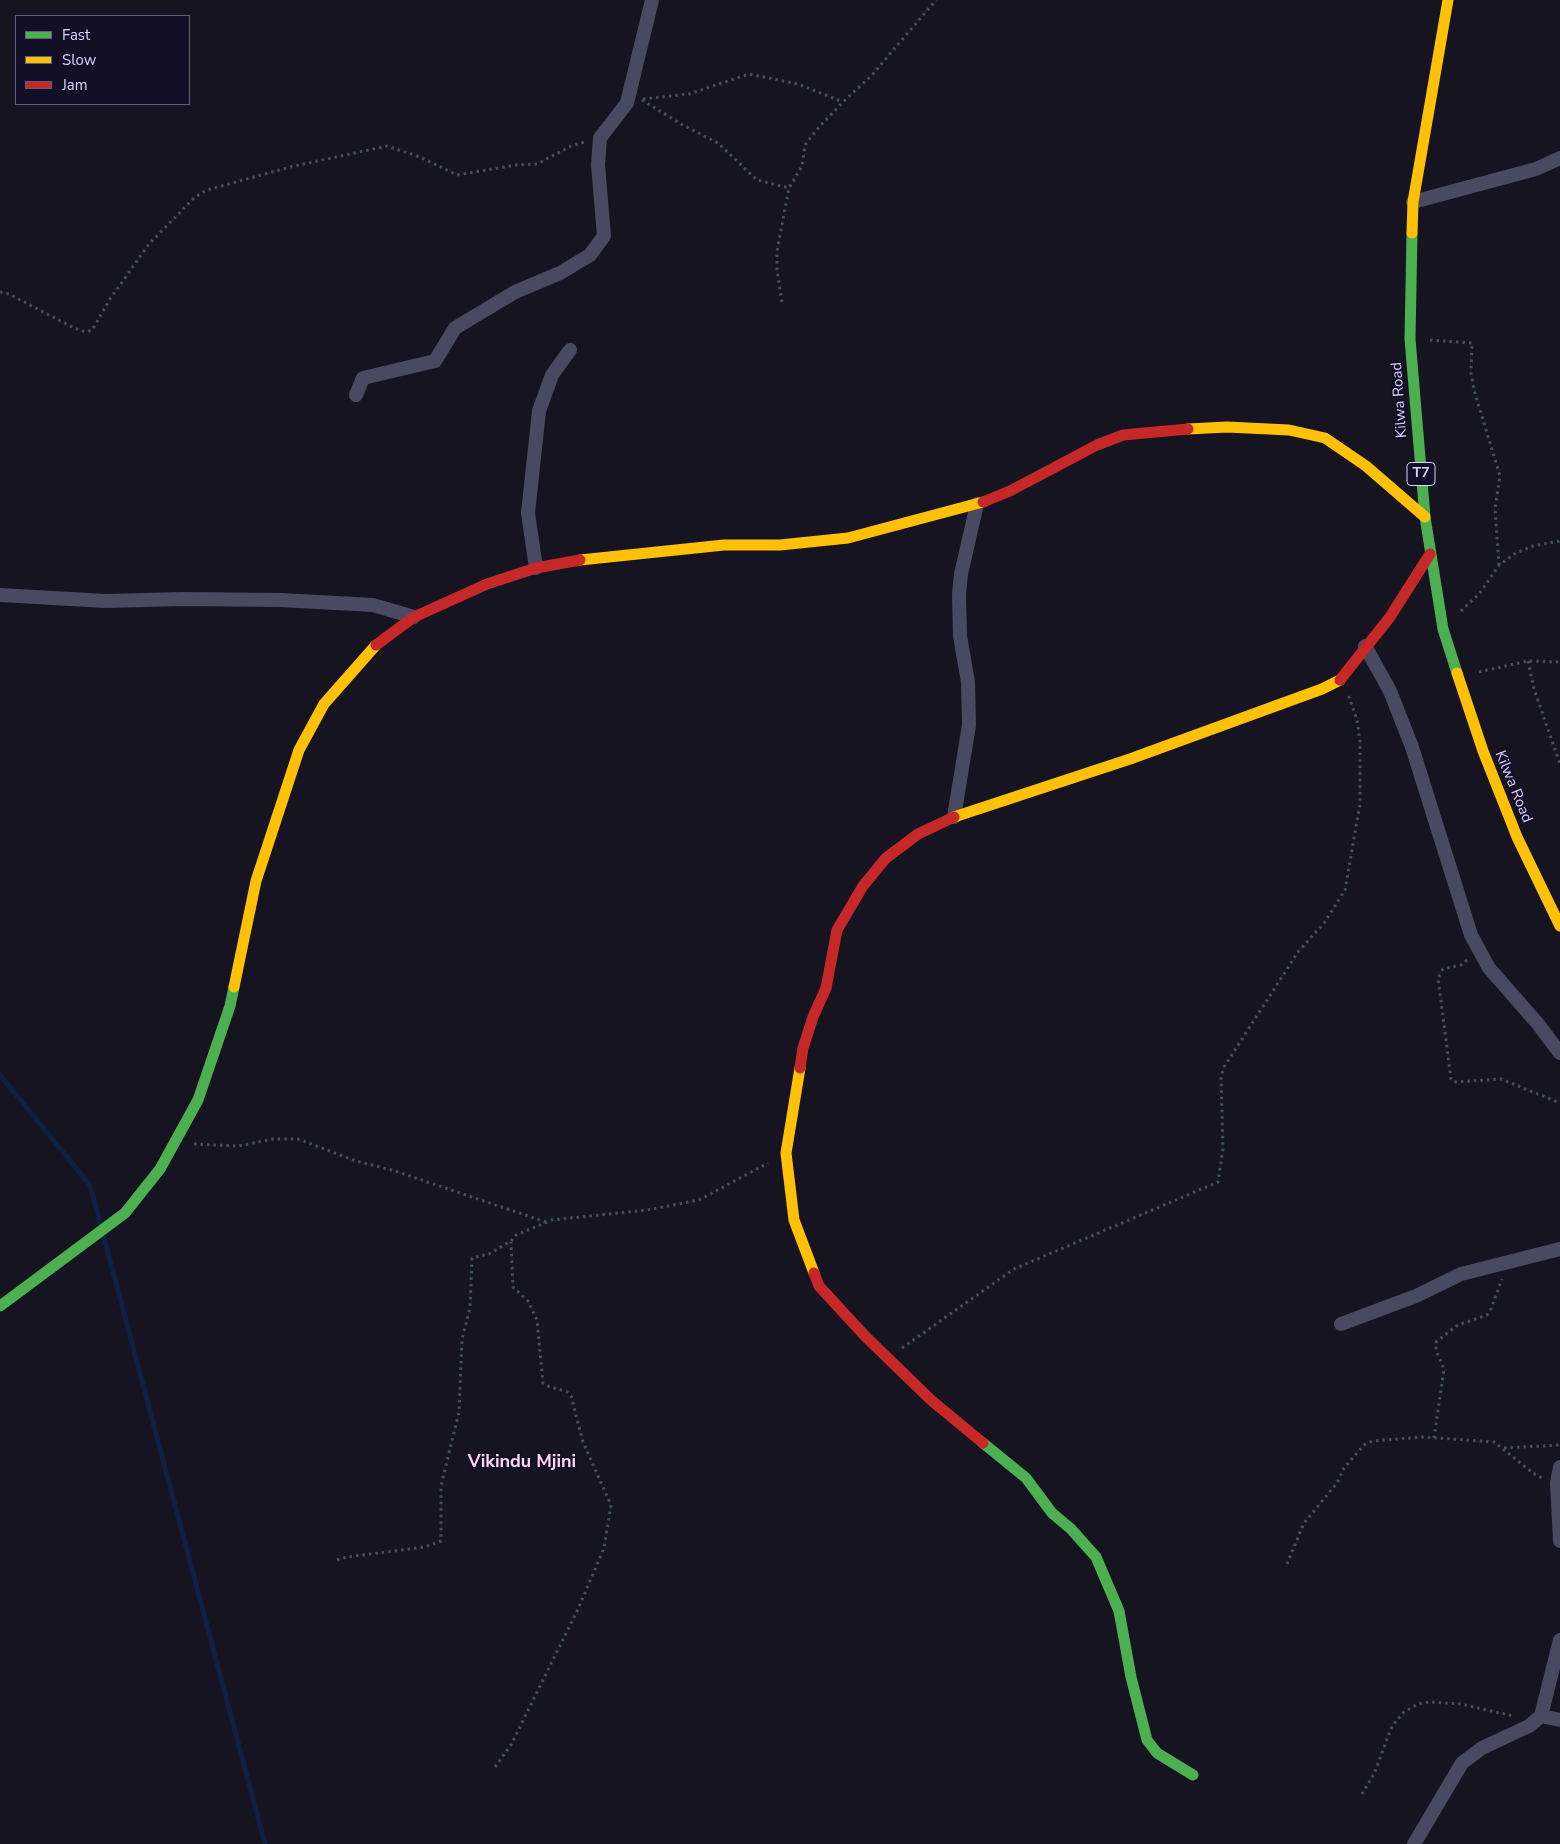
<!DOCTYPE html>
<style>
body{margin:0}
#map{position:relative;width:1560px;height:1844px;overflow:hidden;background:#161421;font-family:"Nunito Sans",sans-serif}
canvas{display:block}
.legend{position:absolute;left:15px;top:15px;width:175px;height:90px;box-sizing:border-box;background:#130f26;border:1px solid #625e7d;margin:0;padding:6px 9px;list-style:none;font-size:15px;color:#d9d4ff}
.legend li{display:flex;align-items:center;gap:10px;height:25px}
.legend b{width:25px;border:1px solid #625e7d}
</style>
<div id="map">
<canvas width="1560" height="1844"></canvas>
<ul class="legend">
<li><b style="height:6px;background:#4caf50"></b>Fast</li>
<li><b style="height:6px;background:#ffc107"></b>Slow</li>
<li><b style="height:6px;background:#c62828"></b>Jam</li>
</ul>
</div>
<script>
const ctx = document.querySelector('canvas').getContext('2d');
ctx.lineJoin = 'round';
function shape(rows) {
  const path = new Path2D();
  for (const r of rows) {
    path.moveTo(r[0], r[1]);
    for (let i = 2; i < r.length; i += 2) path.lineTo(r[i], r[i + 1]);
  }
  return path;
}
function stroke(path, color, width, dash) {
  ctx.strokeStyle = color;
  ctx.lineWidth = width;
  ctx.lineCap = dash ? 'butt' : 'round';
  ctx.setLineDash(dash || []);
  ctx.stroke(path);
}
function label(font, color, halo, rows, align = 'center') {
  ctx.font = font + ' "Nunito Sans",sans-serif';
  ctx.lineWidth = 4;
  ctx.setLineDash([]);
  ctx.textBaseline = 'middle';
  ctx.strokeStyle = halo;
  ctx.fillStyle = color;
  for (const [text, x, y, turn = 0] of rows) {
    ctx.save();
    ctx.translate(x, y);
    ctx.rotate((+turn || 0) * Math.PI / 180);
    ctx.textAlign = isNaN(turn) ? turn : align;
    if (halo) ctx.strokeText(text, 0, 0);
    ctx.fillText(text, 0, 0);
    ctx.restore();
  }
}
const stream = shape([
 [0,1075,90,1185,101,1226],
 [103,1234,265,1844]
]);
const path = shape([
 [643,99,689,94,749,74,798,84,843,102],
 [642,100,681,124,718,143,757,180,789,188],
 [0,292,9,294,74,328,86,332,92,330,110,299,149,244,194,198,207,190,290,167,387,146,420,157,457,175,516,165,537,164,571,146,585,142],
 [782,302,777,270,777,251,789,188,802,166,805,145,819,127,843,102,872,75,936,0],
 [1430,340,1472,343,1471,373,1474,390,1500,476,1495,508,1499,565],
 [1461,611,1480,593,1499,565,1516,553,1533,546,1560,541],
 [1528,661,1534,689,1560,764],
 [1479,672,1528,661,1560,662],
 [1467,960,1461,965,1443,969,1438,978,1451,1079,1454,1082,1501,1079,1560,1103],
 [194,1144,238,1146,273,1139,298,1139,356,1161,392,1170,546,1222],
 [902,1348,1014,1269,1218,1182,1223,1149,1221,1077,1224,1067,1298,952,1324,923,1345,890,1360,804,1360,741,1357,720,1348,694],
 [1434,1438,1444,1369,1436,1350,1436,1342,1458,1325,1487,1315,1491,1309,1502,1279],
 [1504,1448,1560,1445],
 [337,1560,347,1557,425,1547,441,1541,441,1486,459,1412,462,1339,470,1308,472,1258,489,1254,511,1241,516,1235,552,1220,647,1210,699,1200,768,1163],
 [1287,1564,1304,1523,1337,1483,1344,1468,1364,1445,1373,1441,1423,1437,1494,1442,1533,1473,1542,1478],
 [495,1767,511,1745,578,1609,604,1548,611,1505,583,1442,571,1396,567,1392,548,1386,543,1383,537,1320,528,1301,513,1287,511,1242],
 [1362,1794,1374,1774,1392,1726,1404,1712,1418,1704,1430,1702,1461,1704,1513,1716]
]);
const street = shape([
 [1413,202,1536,169,1560,158],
 [356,395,363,378,435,361,455,328,515,292,560,273,590,255,604,236,598,165,600,138,627,103,652,0],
 [536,568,528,513,539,411,552,375,570,350],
 [0,595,106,601,183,599,281,600,373,605,414,617],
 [1365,646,1390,691,1412,747,1471,935,1489,968,1538,1024,1560,1053],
 [954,817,969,725,968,682,960,636,959,594,961,574,977,504],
 [1341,1324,1416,1296,1461,1274,1560,1249],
 [1560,1467,1557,1483,1560,1541],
 [1541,1716,1560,1720],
 [1414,1844,1462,1763,1482,1748,1529,1726,1541,1716,1560,1640]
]);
const fast = shape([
 [1412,233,1410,339,1425,517,1443,629,1457,673],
 [0,1306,125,1213,160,1169,198,1100,230,1006,234,987],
 [983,1443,1026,1478,1052,1513,1071,1529,1096,1557,1119,1611,1131,1677,1147,1740,1157,1753,1193,1775]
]);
const slow = shape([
 [1412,233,1413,202,1448,0],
 [1188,429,1227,427,1289,430,1325,438,1366,466,1425,517],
 [580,560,724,545,780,545,848,538,983,502],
 [1457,673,1483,751,1517,837,1560,926],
 [954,817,1130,759,1322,689,1340,680],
 [234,987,256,881,299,750,324,704,376,645],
 [800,1068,786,1153,794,1220,814,1273]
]);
const jam = shape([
 [983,502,1010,491,1097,445,1123,435,1188,429],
 [376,645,414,617,487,584,536,568,580,560],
 [1340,680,1390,617,1430,554],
 [800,1068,803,1048,813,1017,826,988,837,930,863,886,886,858,918,834,954,817],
 [814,1273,819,1286,865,1336,931,1400,983,1443]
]);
const shields = [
 [1421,474,28]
];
const shieldNames = [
 ["T7",1421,474]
];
const streetNames = [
 ["Kilwa Road",1400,400,-94],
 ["Kilwa Road",1513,787,68]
];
const quarterNames = [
 ["Vikindu Mjini",522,1463]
];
stroke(stream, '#0d2144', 5);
stroke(path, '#44505f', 3, [2.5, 4]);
stroke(street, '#4a4962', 14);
stroke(fast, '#4caf50', 11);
stroke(slow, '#ffc107', 11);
stroke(jam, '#c62828', 11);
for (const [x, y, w] of shields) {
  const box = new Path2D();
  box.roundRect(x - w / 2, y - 11.5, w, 23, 4);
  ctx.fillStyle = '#130f26';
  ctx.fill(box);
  stroke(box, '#d9d4ff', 1);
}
label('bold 14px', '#d9d4ff', null, shieldNames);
label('15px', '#d9d4ff', '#130f26', streetNames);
label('bold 18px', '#ffd6f0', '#130f26', quarterNames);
</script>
